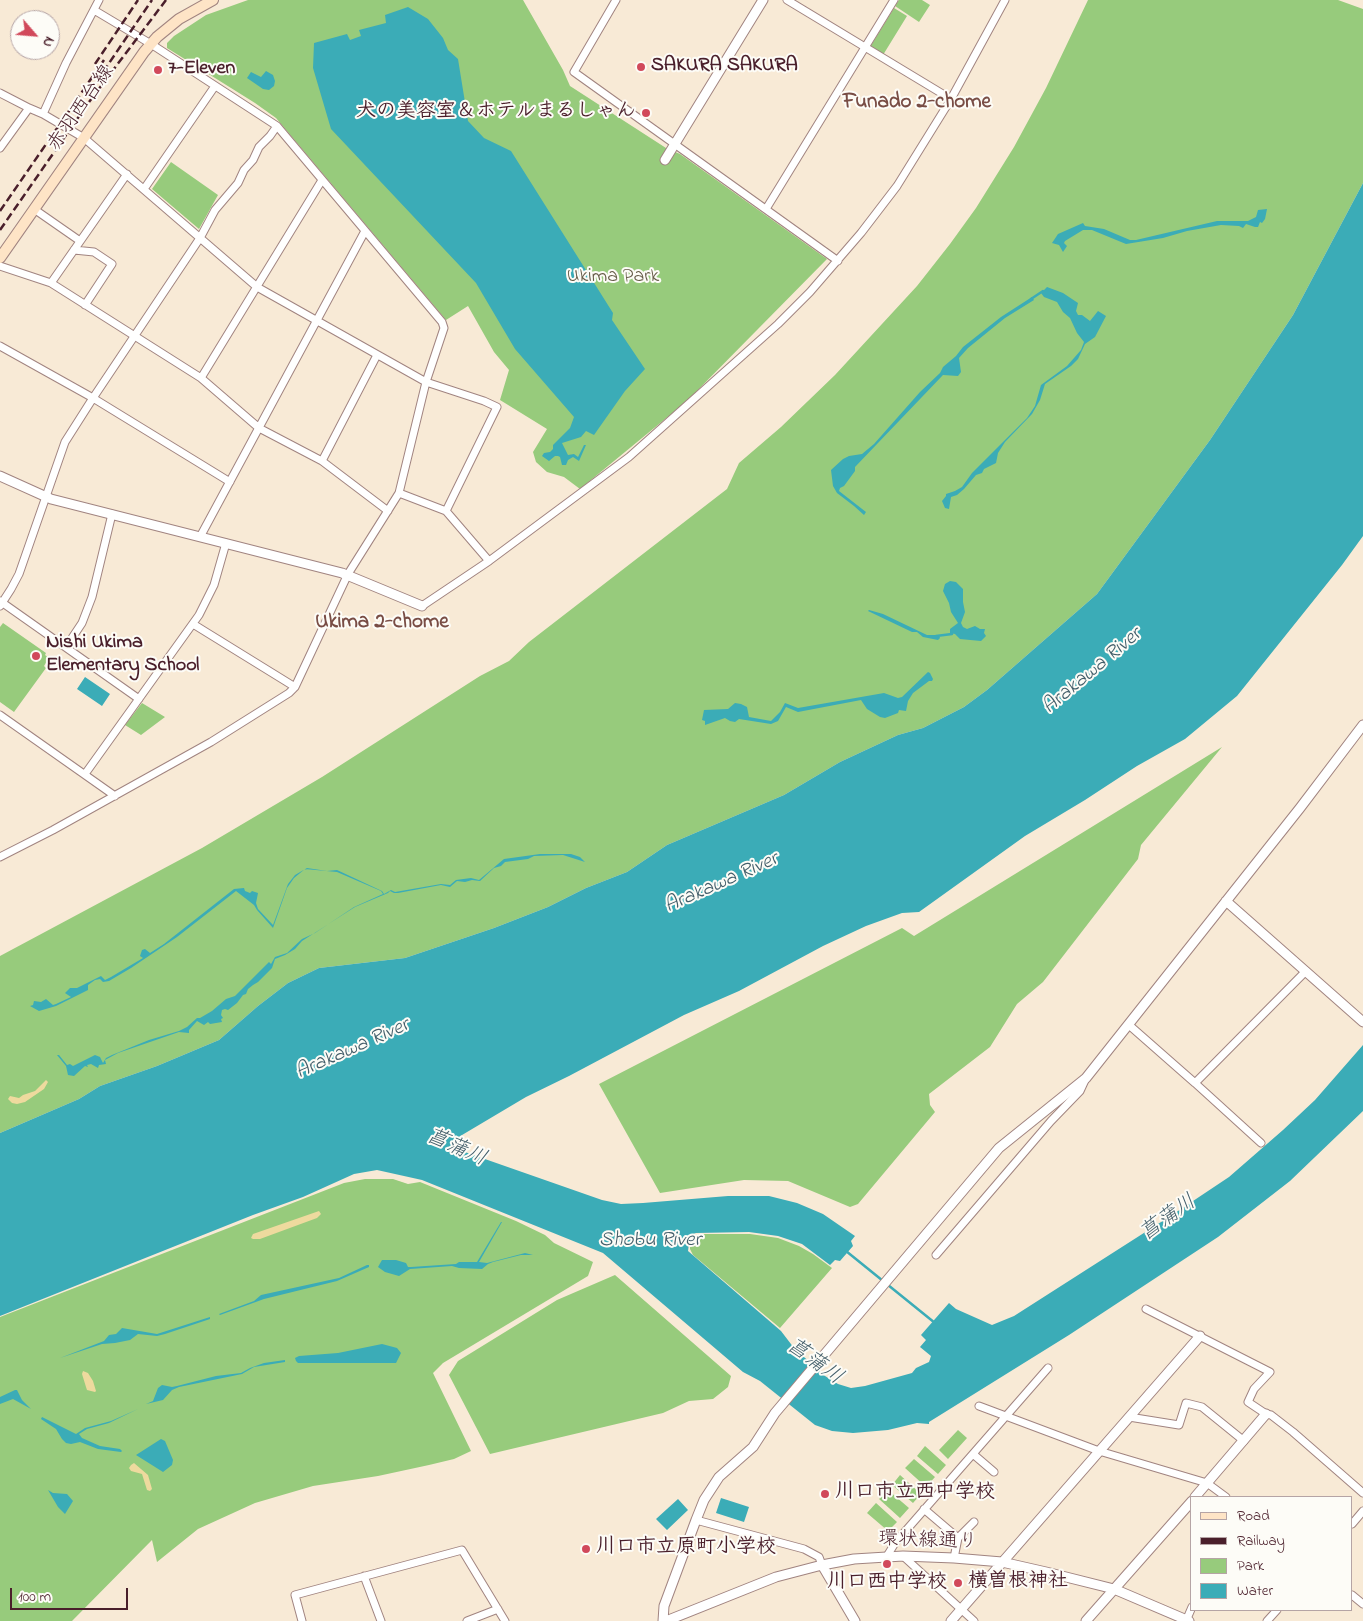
<!DOCTYPE html>
<meta charset="utf-8">
<style>
body{margin:0}
#map{position:relative;width:1363px;height:1621px;overflow:hidden;background:#f8ead6;font-family:"Indie Flower",sans-serif}
canvas{display:block}
.legend{position:absolute;left:1190px;top:1496px;width:162px;height:115px;box-sizing:border-box;background:#fdfcf7;border:1px solid #b5a4a5;margin:0;padding:6px 9px;list-style:none;font-size:15px;color:#4a1f2b}
.legend li{display:flex;align-items:center;gap:10px;height:25px}
.legend b{width:25px;border:1px solid #b5a4a5}
.north{position:absolute;left:10px;top:10px;width:50px;height:50px;box-sizing:border-box;background:#fdfcf7;border:1px solid #b5a4a5;border-radius:50%;rotate:117deg;font-size:14px;font-weight:700;line-height:20px;text-align:center;color:#4a1f2b}
.north::after{content:'';display:block;margin:auto;width:18px;height:22px;background:#d1495b;clip-path:polygon(50% 0,100% 100%,50% 72%,0 100%)}
.scale{position:absolute;left:10px;top:1588px;width:118px;height:22px;box-sizing:border-box;border:2px solid #4a1f2b;border-top:0;padding-left:6px;font-size:15px;line-height:18px;white-space:nowrap;color:#4a1f2b;-webkit-text-stroke:4px #fdfcf7;paint-order:stroke}
</style>
<div id="map">
<canvas width="1363" height="1621"></canvas>
<ul class="legend">
<li><b style="height:6px;background:#fee4c6"></b>Road</li>
<li><b style="height:6px;background:#4a1f2b"></b>Railway</li>
<li><b style="height:14px;background:#97cb7c"></b>Park</li>
<li><b style="height:14px;background:#3bacb7"></b>Water</li>
</ul>
<div class="north">N</div>
<div class="scale">100 m</div>
</div>
<script>
const ctx = document.querySelector('canvas').getContext('2d');
ctx.lineJoin = 'round';
function fill(path, color) {
  ctx.fillStyle = color;
  ctx.fill(path, 'evenodd');
}
function shape(rows) {
  const path = new Path2D();
  for (const r of rows) {
    path.moveTo(r[0], r[1]);
    for (let i = 2; i < r.length; i += 2) path.lineTo(r[i], r[i + 1]);
  }
  return path;
}
function stroke(path, color, width, dash) {
  ctx.strokeStyle = color;
  ctx.lineWidth = width;
  ctx.lineCap = dash ? 'butt' : 'round';
  ctx.setLineDash(dash || []);
  ctx.stroke(path);
}
function label(font, color, halo, rows, align = 'center') {
  ctx.font = font + ' "Indie Flower","Klee One",sans-serif';
  ctx.lineWidth = 4;
  ctx.setLineDash([]);
  ctx.textBaseline = 'middle';
  ctx.strokeStyle = halo;
  ctx.fillStyle = color;
  for (const [text, x, y, turn = 0] of rows) {
    ctx.save();
    ctx.translate(x, y);
    ctx.rotate((+turn || 0) * Math.PI / 180);
    ctx.textAlign = isNaN(turn) ? turn : align;
    if (halo) ctx.strokeText(text, 0, 0);
    ctx.fillText(text, 0, 0);
    ctx.restore();
  }
}
const green = shape([
 [248,0,523,0,563,70,570,86,666,148,680,154,827,259,687,401,580,489,564,477,547,472,536,462,533,452,547,429,500,400,509,370,494,352,468,306,446,320,276,118,255,103,167,48,167,43,174,36,206,15],
 [899,0,922,0,930,5,919,22,895,6],
 [1088,0,1338,0,1363,9,1363,183,1293,315,1210,440,1097,594,987,690,964,707,923,728,898,735,840,762,784,795,667,845,627,872,586,888,548,907,494,928,405,958,319,968,288,983,258,1006,219,1040,157,1066,100,1086,79,1099,0,1133,0,956,202,848,322,777,480,676,509,661,529,642,727,489,739,463,781,427,835,375,917,286,950,244,976,208,1014,147,1046,88],
 [894,8,907,16,883,55,870,47],
 [171,162,218,195,199,229,152,189],
 [3,623,46,653,45,655,49,658,44,666,46,668,14,712,0,702,0,627],
 [142,703,165,717,141,735,125,725],
 [1222,747,1141,845,1138,859,1043,982,1017,1004,990,1047,929,1094,930,1105,935,1112,858,1204,850,1207,788,1181,744,1180,660,1193,599,1084,902,928,914,936],
 [365,1179,393,1179,408,1184,420,1182,516,1221,545,1235,554,1243,593,1262,588,1276,443,1363,433,1373,471,1451,454,1459,429,1465,378,1476,313,1486,255,1503,198,1529,157,1562,152,1540,72,1621,0,1621,0,1317,344,1183],
 [701,1234,750,1234,778,1238,799,1246,813,1254,832,1268,780,1328,693,1255,690,1249,690,1243,694,1236],
 [615,1275,731,1376,728,1387,713,1399,689,1401,663,1413,490,1454,449,1375,458,1361,557,1300],
 [958,1430,967,1438,948,1459,939,1450],
 [925,1446,946,1465,938,1474,917,1456],
 [914,1459,935,1477,926,1487,905,1468],
 [900,1475,921,1494,913,1503,892,1485],
 [888,1490,909,1508,900,1518,879,1499],
 [876,1503,897,1522,888,1531,867,1513]
]);
const sand = shape([
 [46,1080,48,1082,44,1089,25,1102,17,1104,12,1103,8,1099,10,1096,19,1098,23,1095,35,1091],
 [319,1211,321,1214,317,1218,260,1239,253,1239,251,1238,253,1234],
 [83,1371,88,1373,93,1381,96,1391,95,1392,87,1390,86,1387,82,1374],
 [134,1463,148,1475,152,1489,150,1491,147,1490,142,1474,131,1471,129,1468,131,1465]
]);
const water = shape([
 [408,7,428,19,443,38,448,50,458,59,468,121,484,138,511,151,613,313,612,320,645,369,625,391,594,435,586,431,581,437,562,443,568,455,574,454,578,457,584,445,586,445,579,461,573,457,568,460,566,465,562,465,560,457,558,456,555,456,549,461,542,456,544,453,550,452,553,449,553,445,570,428,574,417,515,349,476,283,331,129,313,68,314,43,347,34,350,40,361,36,359,30,386,23,385,15],
 [266,71,273,75,275,81,274,86,269,90,263,89,247,78,251,72,261,77],
 [1363,183,1363,536,1342,565,1237,696,1185,739,1137,766,1085,800,1025,836,919,912,902,913,866,926,823,946,739,991,684,1015,569,1076,526,1097,457,1138,455,1142,456,1147,462,1151,602,1200,621,1204,643,1203,728,1196,769,1196,797,1203,823,1214,855,1236,851,1241,853,1246,840,1261,835,1260,830,1265,802,1244,778,1236,749,1232,696,1233,690,1235,688,1251,781,1331,794,1348,825,1376,838,1384,851,1388,865,1386,912,1373,916,1368,929,1362,931,1356,920,1347,926,1340,921,1335,949,1303,956,1309,992,1325,1014,1316,1172,1215,1229,1177,1283,1130,1315,1100,1363,1045,1363,1111,1290,1181,1218,1237,1069,1335,929,1422,929,1424,917,1423,888,1430,853,1433,832,1431,815,1425,760,1381,743,1372,603,1253,422,1180,377,1170,354,1174,303,1197,253,1215,0,1316,0,1133,79,1099,100,1086,157,1066,219,1040,258,1006,288,983,319,968,405,958,494,928,548,907,586,888,627,872,667,845,784,795,840,762,898,735,923,728,964,707,987,690,1097,594,1210,440,1293,315],
 [1267,209,1265,219,1262,223,1260,222,1258,227,1255,227,1246,224,1243,228,1239,226,1221,225,1187,231,1163,238,1126,244,1092,230,1083,230,1065,241,1064,243,1067,246,1063,252,1059,245,1052,243,1058,234,1083,223,1085,226,1104,229,1130,240,1136,240,1217,221,1248,221,1256,217,1258,210],
 [1047,287,1063,293,1078,303,1076,311,1078,315,1082,315,1090,321,1098,311,1106,316,1095,337,1085,344,1078,359,1071,366,1045,384,1040,400,1032,414,1005,442,998,453,996,463,984,469,982,473,976,475,964,489,957,495,951,497,949,509,945,508,942,501,946,496,946,494,955,491,962,487,972,473,1027,418,1035,406,1041,385,1067,366,1081,350,1084,342,1077,333,1070,318,1063,312,1057,302,1044,297,1041,293],
 [1032,297,1034,300,1005,318,968,348,959,358,961,372,958,376,943,375,855,467,855,471,844,486,840,488,839,491,866,512,864,515,854,506,837,493,833,486,831,470,843,459,849,456,862,454,874,444,920,392,940,373,943,367,956,356,963,347,1001,317],
 [950,581,956,582,963,589,963,602,965,612,961,623,963,627,967,629,975,626,980,629,985,629,984,633,986,636,981,641,960,639,955,634,950,633,950,629,958,623,951,612,949,603,943,591,945,584],
 [869,610,883,614,927,635,939,635,940,638,938,640,923,637,917,632,912,632,868,611],
 [928,672,930,673,933,679,932,681,929,681,913,693,908,701,906,711,899,710,898,713,885,718,880,717,867,709,861,700,798,712,786,707,778,721,771,724,739,719,735,722,730,721,725,718,705,725,705,721,702,720,704,710,728,709,735,703,741,704,747,707,749,717,771,721,780,712,785,703,798,708,884,693,898,698,902,697],
 [85,677,110,694,102,706,77,689],
 [540,854,571,854,580,857,585,862,563,855,534,856,528,859,505,862,501,866,494,868,480,881,472,880,465,882,457,881,450,887,441,885,398,893,394,893,390,891,388,893,355,907,302,941,295,949,285,955,275,959,272,968,258,982,253,985,248,989,246,994,243,995,237,1003,228,1010,225,1009,222,1010,221,1015,223,1018,221,1019,222,1022,210,1024,208,1022,204,1025,197,1021,189,1030,189,1033,179,1032,118,1053,105,1060,106,1064,99,1065,98,1068,91,1064,87,1065,88,1067,85,1066,74,1076,68,1075,66,1066,57,1055,59,1055,67,1065,70,1064,73,1066,95,1055,100,1057,103,1063,106,1058,112,1055,149,1040,179,1031,187,1027,197,1018,200,1018,212,1011,226,999,235,996,269,962,271,964,275,957,287,953,302,939,315,933,354,907,383,894,381,891,337,872,305,869,294,878,287,888,273,928,257,910,254,905,236,891,177,937,131,968,109,981,103,982,100,979,95,980,88,985,88,990,56,1006,39,1011,30,1006,33,1005,34,1001,41,1002,46,999,53,1005,56,1004,71,997,65,993,70,988,77,988,101,976,105,980,111,977,143,958,140,956,142,950,145,949,150,953,164,944,234,889,244,888,245,891,250,893,252,891,258,893,256,903,258,909,273,925,288,884,295,875,307,868,327,871,337,870,382,891,384,894,391,890,395,892,441,884,450,885,456,880,471,878,479,880,504,859],
 [501,1222,502,1222,479,1262,487,1263,525,1253,533,1255,521,1255,493,1262,488,1264,482,1269,459,1268,452,1266,410,1269,399,1276,385,1272,378,1267,382,1260,396,1260,406,1263,408,1267,411,1267,456,1264,459,1262,477,1262],
 [367,1265,369,1265,369,1267,337,1281,264,1299,220,1315,219,1314,254,1301,261,1295,339,1278],
 [210,1317,210,1319,165,1334,157,1336,138,1334,130,1340,115,1343,102,1344,60,1358,104,1341,109,1335,116,1334,122,1328,157,1334],
 [382,1344,397,1348,401,1353,396,1363,298,1363,296,1361,295,1358,299,1356,338,1353],
 [285,1360,285,1362,254,1367,242,1374,179,1387,172,1390,163,1400,146,1404,153,1401,158,1388,162,1385,172,1387,177,1386,216,1376,241,1373,250,1368,264,1363],
 [15,1390,17,1390,22,1400,31,1409,13,1399,0,1404,0,1397],
 [138,1409,109,1423,87,1429,79,1434,82,1438,100,1446,120,1449,122,1451,121,1452,98,1449,80,1442,71,1444,66,1443,62,1439,56,1429,41,1419,42,1417,76,1434,85,1428,111,1421],
 [161,1439,165,1441,173,1460,172,1465,163,1472,136,1455],
 [48,1490,53,1493,67,1494,73,1501,65,1514,58,1507],
 [721,1498,749,1507,744,1522,716,1513],
 [678,1499,688,1510,667,1530,656,1519]
]);
const stream = shape([
 [1031,299,1043,291],
 [936,636,952,634],
 [846,1251,935,1323]
]);
const minor = shape([
 [616,0,574,72,838,261],
 [787,0,951,99],
 [0,93,29,108],
 [43,114,66,63,99,0],
 [0,148,29,108,43,114,84,138,257,287,426,382,484,401,497,407,446,511],
 [144,189,215,86],
 [34,209,80,241],
 [766,209,894,0],
 [74,250,94,252,112,264,85,305],
 [0,266,51,283,201,378,259,428,322,461,388,511],
 [51,283,127,174],
 [0,346,93,398,230,482],
 [201,378,322,180],
 [322,461,377,355],
 [399,493,446,511,489,561],
 [200,537,365,231],
 [0,601,139,699],
 [0,606,11,589,19,574,65,442,93,398,200,238,215,210,238,183,244,170,253,160,259,147,270,136,277,126],
 [422,606,489,561,629,457,778,324,810,292,861,233,897,186,951,99,1005,0],
 [193,624,295,687],
 [66,647,82,623,92,597,112,514],
 [0,715,115,796],
 [85,774,199,615,214,585,226,543],
 [0,857,53,830,211,742,289,693,295,687,348,574,399,493,426,382,444,328,442,322,277,126,151,44,94,10],
 [1129,1025,1195,1083],
 [1261,1143,1195,1083,1306,971],
 [936,1255,1051,1121,1080,1091,1086,1078],
 [1146,1309,1270,1372,1254,1389,1248,1402,1266,1414,1271,1415,1293,1432,1363,1493],
 [979,1406,1099,1451,1207,1483,1226,1497],
 [1129,1417,1179,1425,1186,1403,1202,1407,1244,1441],
 [973,1454,994,1472],
 [924,1509,958,1538,954,1558],
 [696,1520,804,1549,819,1557,822,1565],
 [1352,1524,1363,1511],
 [958,1538,974,1522],
 [887,1556,895,1543,1048,1368],
 [903,1556,974,1621],
 [364,1576,381,1621],
 [1352,1595,1363,1604],
 [302,1621,295,1595,462,1550,505,1621],
 [467,1621,498,1609],
 [1186,1621,1192,1607],
 [1267,1621,1277,1610]
]);
const tertiary = shape([
 [665,160,763,0],
 [0,476,51,499,342,573,422,606],
 [1226,901,1363,1022],
 [1195,1497,1266,1414],
 [822,1565,855,1621],
 [663,1621,664,1606,696,1520,704,1500,719,1477,753,1447,775,1413,999,1148,1086,1078,1300,808,1363,725],
 [666,1621,776,1577,822,1565,854,1559,903,1556,954,1558,1002,1562,1046,1572,1114,1589,1189,1621],
 [951,1621,1200,1336],
 [1086,1621,1192,1501]
]);
const secondary = shape([
 [0,258,144,52,157,37,179,19,213,0]
]);
const rail = shape([
 [95,64,138,0],
 [103,72,152,0],
 [0,211,104,60],
 [0,230,89,102,166,0]
]);
const markers = [
 [641,67,5,"#d1495b"],
 [158,70,5,"#d1495b"],
 [646,113,5,"#d1495b"],
 [36,656,5,"#d1495b"],
 [825,1494,5,"#d1495b"],
 [586,1549,5,"#d1495b"],
 [887,1564,5,"#d1495b"],
 [958,1583,5,"#d1495b"]
];
const poiNames = [
 ["SAKURA SAKURA",651,67],
 ["7-Eleven",168,70],
 ["犬の美容室＆ホテルまるしゃん",636,113,"right"],
 ["Nishi Ukima",46,644],
 ["Elementary School",46,667],
 ["川口市立西中学校",835,1494],
 ["川口市立原町小学校",596,1549],
 ["横曽根神社",968,1583],
 ["川口西中学校",887,1584,"center"]
];
const streetNames = [
 ["赤羽西台線",82,109,-55],
 ["環状線通り",928,1542,2]
];
const parkNames = [
 ["Ukima Park",613,278]
];
const neighbourhoodNames = [
 ["Funado 2-chome",917,104],
 ["Ukima 2-chome",382,624]
];
const waterNames = [
 ["Arakawa River",1093,672,-40],
 ["Arakawa River",722,884,-24],
 ["Arakawa River",353,1050,-24],
 ["菖蒲川",456,1149,24],
 ["菖蒲川",1169,1219,-35],
 ["Shobu River",650,1242],
 ["菖蒲川",814,1363,36]
];
fill(green, '#97cb7c');
fill(sand, '#eeda9e');
fill(water, '#3bacb7');
stroke(stream, '#3bacb7', 2.5);
stroke(minor, '#a18480', 9);
stroke(tertiary, '#a18480', 11);
stroke(secondary, '#a18480', 12);
stroke(minor, '#fff', 7);
stroke(tertiary, '#fff', 9);
stroke(secondary, '#fee4c6', 10);
stroke(rail, '#4a1f2b', 2.5, [8, 4]);
for (const [x, y, r, color] of markers) {
  const dot = new Path2D();
  dot.arc(x, y, r, 0, 2 * Math.PI);
  ctx.fillStyle = color;
  ctx.fill(dot);
  stroke(dot, '#fdfcf7', 2);
}
label('bold 20px', '#4a1f2b', '#fdfcf7', poiNames, 'left');
label('20px', '#4a1f2b', '#fdfcf7', streetNames);
label('20px', '#655b47', '#fdfcf7', parkNames);
label('bold 21px', '#794d45', '#fdfcf7', neighbourhoodNames);
label('italic 21px', '#435e6a', '#fdfcf7', waterNames);
</script>
